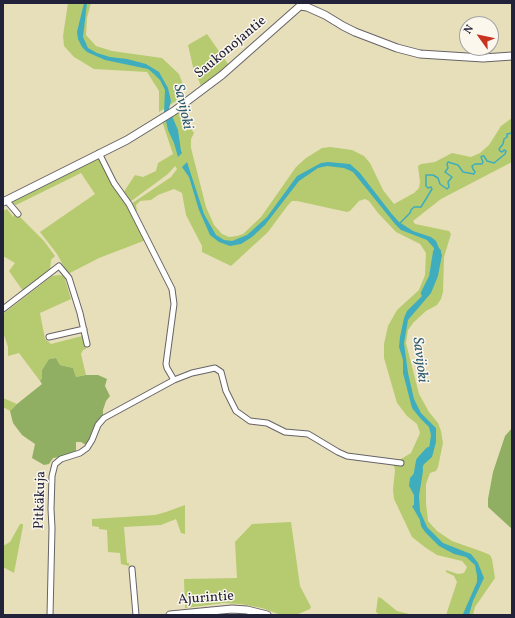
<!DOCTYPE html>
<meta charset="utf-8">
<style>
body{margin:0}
#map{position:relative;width:515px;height:618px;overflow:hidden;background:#e6dfba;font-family:Vollkorn,serif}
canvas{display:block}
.frame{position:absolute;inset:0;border:4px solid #22223b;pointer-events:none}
.north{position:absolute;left:459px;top:16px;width:40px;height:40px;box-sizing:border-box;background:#fbf7ec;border:1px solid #a4a2a5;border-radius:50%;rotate:303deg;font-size:11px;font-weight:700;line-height:16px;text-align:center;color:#22223b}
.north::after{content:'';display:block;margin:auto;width:14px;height:18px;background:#c8321e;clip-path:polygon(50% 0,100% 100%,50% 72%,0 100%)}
</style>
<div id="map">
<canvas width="515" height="618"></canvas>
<div class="frame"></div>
<div class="north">N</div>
</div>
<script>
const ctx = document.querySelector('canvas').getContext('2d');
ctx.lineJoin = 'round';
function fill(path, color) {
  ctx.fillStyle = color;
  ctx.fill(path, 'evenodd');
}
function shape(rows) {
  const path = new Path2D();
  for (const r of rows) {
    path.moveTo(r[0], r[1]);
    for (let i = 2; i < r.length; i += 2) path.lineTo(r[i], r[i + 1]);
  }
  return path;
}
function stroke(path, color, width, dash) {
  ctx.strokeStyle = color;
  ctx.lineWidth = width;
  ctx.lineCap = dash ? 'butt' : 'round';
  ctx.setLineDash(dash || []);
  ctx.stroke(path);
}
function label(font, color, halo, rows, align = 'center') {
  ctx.font = font + ' Vollkorn,serif';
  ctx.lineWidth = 3;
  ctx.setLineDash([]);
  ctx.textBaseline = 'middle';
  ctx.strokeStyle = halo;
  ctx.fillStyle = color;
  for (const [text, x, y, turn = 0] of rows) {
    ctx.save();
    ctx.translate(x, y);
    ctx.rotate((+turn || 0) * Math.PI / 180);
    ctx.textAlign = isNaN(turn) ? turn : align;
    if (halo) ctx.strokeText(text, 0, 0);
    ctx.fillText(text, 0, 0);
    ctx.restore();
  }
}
const green = shape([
 [68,3,91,3,87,18,86,35,96,46,112,51,162,58,179,74,184,87,182,97,159,112,159,91,147,72,94,69,74,57,64,46,63,36],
 [207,34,228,64,219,74,201,86,193,67,188,45],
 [187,106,186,115,189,126,194,133,191,139,191,148,206,207,214,225,222,234,229,237,237,236,243,234,261,217,296,167,306,158,322,148,330,147,352,150,364,156,370,163,383,190,394,204,414,193,419,188,420,182,418,166,421,164,435,162,452,153,471,157,480,153,489,145,501,126,512,118,512,162,441,199,413,221,415,224,449,231,451,234,444,257,443,292,441,299,437,305,426,311,414,322,408,330,406,343,419,394,429,412,438,423,441,431,443,443,438,467,436,471,430,473,426,484,426,503,428,521,437,531,452,541,483,552,490,555,492,559,495,578,475,607,473,615,446,615,457,582,454,576,446,572,446,570,458,574,464,573,467,567,462,561,437,555,426,548,412,537,394,499,393,490,395,470,394,466,387,462,387,459,401,459,411,453,420,433,417,424,407,416,397,403,384,358,384,344,388,326,397,310,419,290,425,275,426,253,420,244,396,232,378,213,369,201,365,199,359,201,350,211,347,212,297,201,292,201,288,205,268,232,231,266,202,252,202,246,186,215,182,193,174,189,158,195,151,200,140,201,136,205,137,211,135,212,131,204,171,177,177,169,175,166,168,174,130,202,123,193,135,175,143,177,156,171,158,163,173,154,162,121],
 [99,157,126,202,146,240,99,258,68,274,57,254,40,232,95,194,81,173,16,205,12,203,12,201],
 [7,209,13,217,15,212,44,241,55,256,51,260,50,270,23,291,9,271,15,263,3,256,3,211],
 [59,275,63,276,65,279,71,299,40,313,45,339,51,344,82,336,86,349,83,350,81,354,86,375,76,377,73,368,60,365,56,358,49,359,42,370,42,378,40,381,19,353,8,356,8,347,3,332,3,314,52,276],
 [3,398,17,404,10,411,3,407],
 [185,505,185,534,181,533,176,519,161,525,124,527,127,563,129,563,129,566,121,564,120,553,108,552,107,530,99,529,99,527,92,526,92,519,155,515,166,512],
 [291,522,300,586,311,607,310,609,296,615,281,615,262,608,241,604,224,603,185,608,184,579,237,578,235,542,252,524],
 [20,524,23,524,23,526,14,573,3,567,3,546,10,542],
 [378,597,381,598,397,611,409,614,416,615,380,615,376,612]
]);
const forest = shape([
 [56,358,60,365,73,368,76,377,86,375,98,375,107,379,105,386,110,396,106,401,103,410,103,416,86,445,81,442,76,442,76,451,60,457,53,458,49,464,44,465,32,458,35,444,22,435,13,423,10,411,17,404,42,384,40,381,42,378,42,370,49,359],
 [512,428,512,529,488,507,488,499,493,472,505,436]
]);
const water = shape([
 [84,3,87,3,83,37,88,48,97,53,110,57,127,59,146,64,159,72,168,88,171,101,169,109,178,130,181,151,182,153,178,157,174,143,168,130,164,112,165,90,160,80,154,74,148,69,105,60,87,52,82,47,78,39,77,32],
 [187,162,204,214,216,235,224,240,232,241,247,235,267,217,297,176,321,163,328,162,350,164,360,173,391,213,399,222,413,231,431,237,436,241,442,255,438,276,431,293,408,320,404,343,408,373,414,399,421,413,436,428,436,442,432,457,422,466,423,471,419,496,420,511,427,527,443,543,471,554,478,563,484,578,473,601,469,615,463,614,477,582,477,576,475,565,466,557,454,554,439,546,425,532,421,526,420,520,412,506,414,505,414,495,409,486,410,478,419,468,429,449,431,435,429,427,420,418,412,408,403,373,403,360,399,347,400,337,404,318,407,311,425,293,431,282,434,263,434,248,427,240,401,230,395,224,353,172,344,168,327,166,318,168,299,181,265,225,252,237,241,244,230,246,219,242,210,235,199,210,189,177,182,167]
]);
const stream = shape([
 [399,224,410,213,411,210,414,207,421,207,432,189,431,187,428,188,426,186,426,175,433,175,438,178,440,184,447,189,449,187,448,182,452,177,445,172,448,168,447,164,448,162,458,165,463,172,474,174,475,172,473,169,472,166,475,164,482,164,483,162,481,157,482,156,484,156,487,161,494,163,505,154,506,151,504,150,502,152,500,151,499,149,503,144,504,139,507,137,507,134,512,133]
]);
const river = shape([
 [425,293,433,277,437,252],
 [417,478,420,461,429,451]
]);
const street = shape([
 [6,200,18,214],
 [3,309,59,266,69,278,80,313,87,344],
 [49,337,84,329],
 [174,380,192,373,215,368,221,372,226,391,236,411,250,421,267,423,285,432,308,434,338,452,347,456,401,463],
 [132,569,136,615],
 [50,615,52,528,51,509,52,476,55,464,61,459,80,453,87,448,92,440,98,425,104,418,174,380,167,368,166,364,174,304,172,289,129,204,114,183,99,153]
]);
const secondary = shape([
 [3,202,127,140,174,111,222,75,300,6,307,7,325,15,343,26,355,32,397,48,420,54,483,58,512,56],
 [170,615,232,609,247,610,267,615]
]);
const streetNames = [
 ["Saukonojantie",231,48,-40],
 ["Pitkäkuja",41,500,-88],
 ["Ajurintie",206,599,-4]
];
const waterNames = [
 ["Savijoki",182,107,77],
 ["Savijoki",419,360,83]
];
fill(green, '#b6cb6f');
fill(forest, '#90af62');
fill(water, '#3fadbd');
stroke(stream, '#3fadbd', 1.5);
stroke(river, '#3fadbd', 8);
stroke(street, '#676467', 7);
stroke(secondary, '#676467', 9);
stroke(street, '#fff', 5);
stroke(secondary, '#fff', 7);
label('14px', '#22223b', '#fbf7ec', streetNames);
label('italic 15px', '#2e5a6f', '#fbf7ec', waterNames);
</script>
